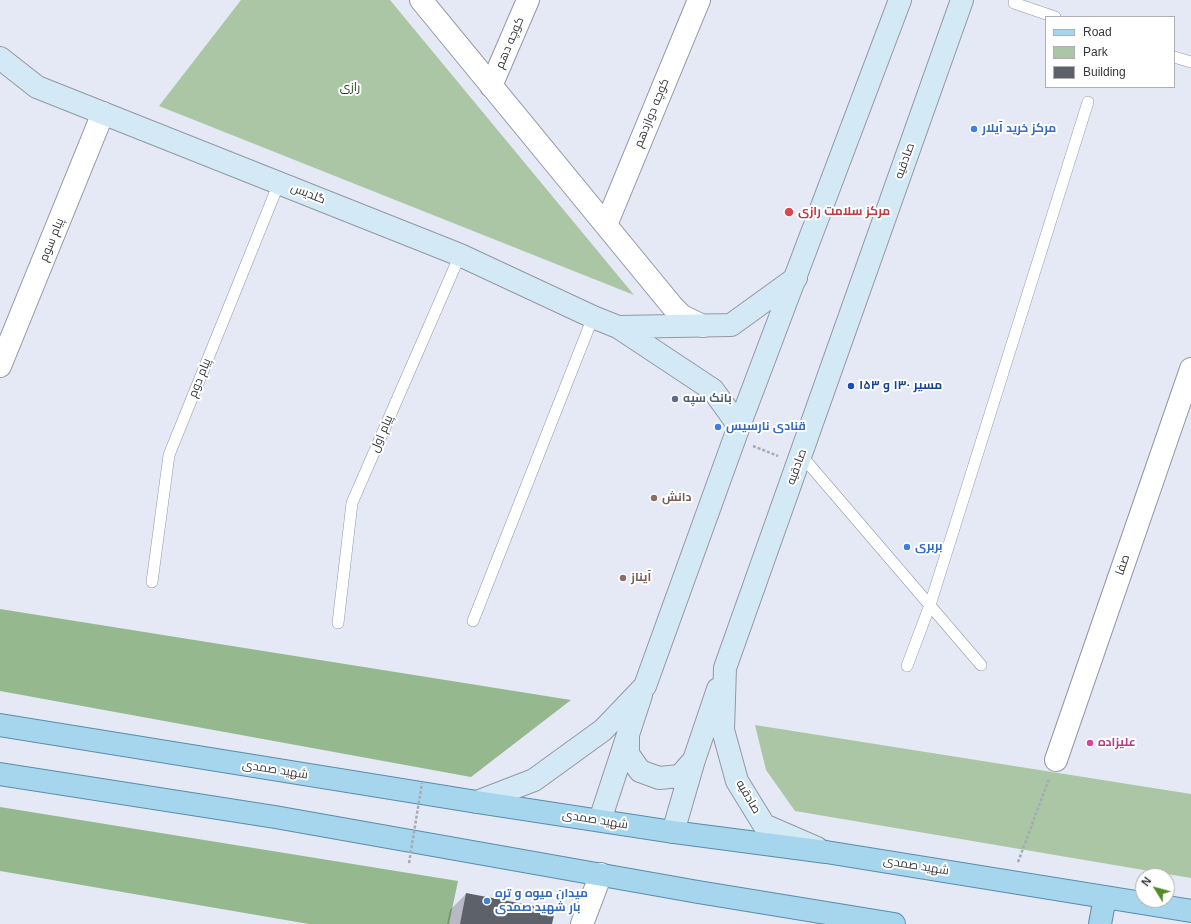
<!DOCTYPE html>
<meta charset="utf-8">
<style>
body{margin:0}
#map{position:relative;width:1191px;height:924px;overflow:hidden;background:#e5e9f5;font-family:Arial,sans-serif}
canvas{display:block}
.legend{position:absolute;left:1045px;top:16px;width:130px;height:72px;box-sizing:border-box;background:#fff;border:1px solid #afafb1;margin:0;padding:5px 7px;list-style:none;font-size:12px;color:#37383d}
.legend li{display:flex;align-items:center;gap:8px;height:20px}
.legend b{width:20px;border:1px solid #afafb1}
.north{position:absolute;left:1135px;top:868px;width:40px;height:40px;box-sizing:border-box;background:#fff;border:1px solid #afafb1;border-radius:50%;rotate:307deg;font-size:11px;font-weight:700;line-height:16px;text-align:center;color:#37383d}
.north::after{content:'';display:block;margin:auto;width:14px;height:18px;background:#518b28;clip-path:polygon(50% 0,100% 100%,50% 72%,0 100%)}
</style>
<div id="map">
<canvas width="1191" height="924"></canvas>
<ul class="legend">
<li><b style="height:5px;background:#a6d6ed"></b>Road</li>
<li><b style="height:11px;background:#aac6a4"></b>Park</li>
<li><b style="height:11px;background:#5d616a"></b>Building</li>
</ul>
<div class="north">N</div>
</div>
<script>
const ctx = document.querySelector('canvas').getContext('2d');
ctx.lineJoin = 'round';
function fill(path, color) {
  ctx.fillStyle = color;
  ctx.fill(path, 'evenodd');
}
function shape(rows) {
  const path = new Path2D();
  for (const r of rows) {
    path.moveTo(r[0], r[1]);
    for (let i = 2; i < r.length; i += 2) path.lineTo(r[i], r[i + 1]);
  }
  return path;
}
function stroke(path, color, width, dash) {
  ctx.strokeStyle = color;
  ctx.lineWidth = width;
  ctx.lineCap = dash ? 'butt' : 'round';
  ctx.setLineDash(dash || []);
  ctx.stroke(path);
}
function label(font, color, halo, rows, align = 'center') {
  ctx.font = font + ' Arial,Cairo,sans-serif';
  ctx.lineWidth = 4;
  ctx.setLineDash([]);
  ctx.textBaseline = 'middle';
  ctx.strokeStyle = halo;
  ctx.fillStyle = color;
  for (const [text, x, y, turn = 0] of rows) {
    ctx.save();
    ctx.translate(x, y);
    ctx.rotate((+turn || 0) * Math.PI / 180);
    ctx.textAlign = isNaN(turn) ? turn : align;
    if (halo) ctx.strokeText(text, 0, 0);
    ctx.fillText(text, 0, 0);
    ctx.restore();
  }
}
const green = shape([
 [241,0,390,0,634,295,159,106],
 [755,725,1191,794,1191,878,795,811,766,770]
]);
const forest = shape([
 [0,609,571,700,471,777,0,691],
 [0,807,458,881,449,924,309,924,0,871]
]);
const shadow = shape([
 [466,894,551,924,447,924,450,910]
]);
const building = shape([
 [466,893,555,910,552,924,460,924]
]);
const path = shape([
 [753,446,778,456],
 [1018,862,1049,779]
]);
const lane = shape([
 [1014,3,1055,17],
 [1174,57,1191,62],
 [801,455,981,665],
 [152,582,169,455,279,183],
 [473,621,593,317],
 [338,623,352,503,460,255],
 [907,666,930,605,1088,102]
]);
const street = shape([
 [421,0,673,307,682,316,703,326],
 [491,86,528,0],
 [606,225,699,0],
 [0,366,103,113],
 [1056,760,1191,369],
 [582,924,601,874]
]);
const secondary = shape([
 [0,58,37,87,460,255,593,317,618,327,713,390,739,426],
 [618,327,731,325,796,278],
 [628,735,628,754,640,771,659,778,680,776,694,760],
 [477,802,534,780,603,730,645,686,739,426,900,0],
 [600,820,641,695],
 [673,832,694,760,718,689],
 [817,848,764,825,737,781,723,730,725,668,962,0]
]);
const primary = shape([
 [0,725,477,802,673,832,826,852,1191,911],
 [0,774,275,817,698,892,894,924],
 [1100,924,1105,897]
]);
const pathBridge = shape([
 [409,863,422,783]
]);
const markers = [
 [974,129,4,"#3f7fe0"],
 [789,212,5,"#e0444e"],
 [851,386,4,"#1a4fb4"],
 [675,399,4,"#5c6f8a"],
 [718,427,4,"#3f7fe0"],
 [654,498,4,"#8d6e63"],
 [907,547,4,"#3f7fe0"],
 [623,578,4,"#8d6e63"],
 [1090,743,4,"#d1479c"],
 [487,901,4,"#3f7fe0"]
];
const streetNames = [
 ["کوچه دهم",510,43,-67],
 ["کوچه دوازدهم",652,113,-68],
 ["صادقیه",905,161,-70],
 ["گلدیس",308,194,22],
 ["پیام سوم",52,240,-68],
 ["پیام دوم",200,378,-68],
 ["پیام اول",382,434,-67],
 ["صادقیه",797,467,-70],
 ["صفا",1123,565,-71],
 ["شهید صمدی",275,770,9],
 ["صادقیه",748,797,60],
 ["شهید صمدی",595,820,9],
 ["شهید صمدی",916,866,9]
];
const parkNames = [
 ["رازی",350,88]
];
const shopNames = [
 ["مرکز خرید آیلار",982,129],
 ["قنادی نارسیس",726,427],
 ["بربری",915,547],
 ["میدان میوه و تره",495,894],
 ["بار شهید صمدی",495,908]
];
const healthNames = [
 ["مرکز سلامت رازی",798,212]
];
const transitNames = [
 ["مسیر ۱۳۰ و ۱۵۳",859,386]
];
const serviceNames = [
 ["بانک سپه",683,399]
];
const educationNames = [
 ["دانش",662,498],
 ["آیناز",631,578]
];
const hotelNames = [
 ["علیزاده",1098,743]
];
fill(green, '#aac6a4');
fill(forest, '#96b88f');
fill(shadow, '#0003');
fill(building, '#5d616a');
stroke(lane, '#9497a2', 12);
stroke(street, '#9497a2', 24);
stroke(secondary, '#9497a2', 24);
stroke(primary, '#598ca8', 24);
stroke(path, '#a7aab4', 2.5, [3, 2]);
stroke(lane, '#fff', 11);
stroke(street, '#fff', 22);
stroke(secondary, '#d3eaf6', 22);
stroke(primary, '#a6d6ed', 22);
stroke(pathBridge, '#a7aab4', 2.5, [3, 2]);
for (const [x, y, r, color] of markers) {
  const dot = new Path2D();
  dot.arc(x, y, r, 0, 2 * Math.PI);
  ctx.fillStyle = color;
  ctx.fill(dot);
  stroke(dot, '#fff', 1.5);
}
label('12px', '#37383d', '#fff', streetNames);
label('12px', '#124007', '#fff', parkNames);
label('bold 12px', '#366cbe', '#fff', shopNames, 'left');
label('bold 12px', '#be3a42', '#fff', healthNames, 'left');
label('bold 12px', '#164399', '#fff', transitNames, 'left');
label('bold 12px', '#4e5e75', '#fff', serviceNames, 'left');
label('bold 12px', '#785e54', '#fff', educationNames, 'left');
label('bold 12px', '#b23c85', '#fff', hotelNames, 'left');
</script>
